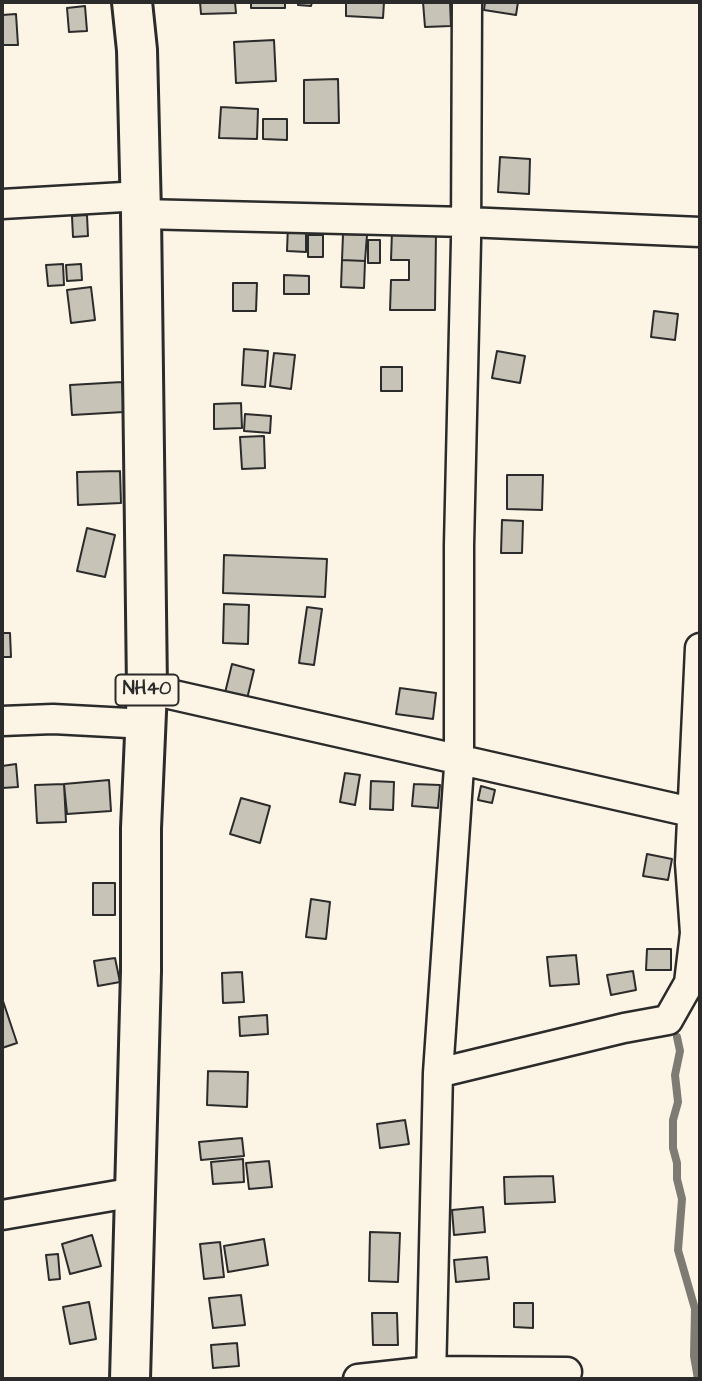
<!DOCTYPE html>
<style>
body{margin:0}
#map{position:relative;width:702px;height:1381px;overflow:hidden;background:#fcf5e5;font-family:"Architects Daughter",sans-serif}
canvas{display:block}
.frame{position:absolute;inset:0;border:4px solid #2b2b2b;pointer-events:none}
</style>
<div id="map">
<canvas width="702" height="1381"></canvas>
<div class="frame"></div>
</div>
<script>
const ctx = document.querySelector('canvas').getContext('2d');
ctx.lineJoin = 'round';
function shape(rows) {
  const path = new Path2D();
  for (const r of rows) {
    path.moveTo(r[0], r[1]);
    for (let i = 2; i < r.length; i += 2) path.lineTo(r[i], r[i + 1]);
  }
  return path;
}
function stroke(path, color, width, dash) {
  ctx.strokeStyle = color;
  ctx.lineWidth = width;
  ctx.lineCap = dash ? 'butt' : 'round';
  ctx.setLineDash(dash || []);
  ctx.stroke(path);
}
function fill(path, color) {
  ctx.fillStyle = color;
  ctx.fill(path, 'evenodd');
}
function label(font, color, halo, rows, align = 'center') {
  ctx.font = font + ' "Architects Daughter",sans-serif';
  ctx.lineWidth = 7;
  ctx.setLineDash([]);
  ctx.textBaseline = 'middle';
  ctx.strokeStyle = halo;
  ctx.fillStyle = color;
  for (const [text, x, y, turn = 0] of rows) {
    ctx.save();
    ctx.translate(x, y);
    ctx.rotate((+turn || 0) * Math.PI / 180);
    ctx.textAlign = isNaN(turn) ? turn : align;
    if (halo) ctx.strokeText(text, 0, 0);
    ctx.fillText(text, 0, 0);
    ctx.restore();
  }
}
const stream = shape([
 [677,1037,680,1051,675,1075,678,1102,673,1120,673,1148,677,1163,677,1179,682,1199,678,1250,695,1309,694,1356,698,1379]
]);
const building = shape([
 [200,2,235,2,236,13,201,14,200,2],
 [251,2,285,2,285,8,251,8,251,2],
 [298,2,312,2,311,6,298,5,298,2],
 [346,2,384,2,383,18,346,16,346,2],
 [423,2,450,2,451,26,425,27,423,2],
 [485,2,518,2,516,15,484,10,485,2],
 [85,6,87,31,69,32,67,8,85,6],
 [16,14,18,45,2,45,2,15,16,14],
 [274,40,276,81,236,83,234,42,274,40],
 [338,79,339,123,304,123,304,80,338,79],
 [221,107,258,109,257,139,219,138,221,107],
 [263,119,287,119,287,140,263,139,263,119],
 [500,157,530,159,529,194,498,192,500,157],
 [87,215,88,236,73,237,72,216,87,215],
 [288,225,306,226,306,252,287,251,288,225],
 [392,231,436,232,435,310,390,310,391,280,409,280,409,260,391,260,392,231],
 [343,234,367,235,365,261,342,260,343,234],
 [308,235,323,235,323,257,308,257,308,235],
 [368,240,380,240,380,263,368,263,368,240],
 [342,260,365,261,364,288,341,287,342,260],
 [63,264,64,285,48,286,46,265,63,264],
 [81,264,82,280,67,281,66,265,81,264],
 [284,275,309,276,309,294,284,294,284,275],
 [233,283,257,283,256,311,233,311,233,283],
 [91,287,95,320,71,323,67,290,91,287],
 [654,311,678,314,675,340,651,337,654,311],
 [244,349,268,351,265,387,242,385,244,349],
 [497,351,525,356,520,383,492,378,497,351],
 [274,353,295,355,291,389,270,386,274,353],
 [381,367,402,367,402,391,381,391,381,367],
 [122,382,124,412,72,415,70,385,122,382],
 [241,403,242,428,214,429,214,404,241,403],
 [245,414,271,416,270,433,244,431,245,414],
 [264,436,265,468,242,469,240,437,264,436],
 [120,471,121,503,78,505,77,472,120,471],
 [507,475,543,475,542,510,507,509,507,475],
 [502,520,523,521,522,553,501,553,502,520],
 [87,528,115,535,105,577,77,571,87,528],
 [224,555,327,559,325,597,223,593,224,555],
 [224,604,249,605,248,644,223,643,224,604],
 [307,607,322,609,314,665,299,663,307,607],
 [2,633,10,633,11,657,2,657,2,633],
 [232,664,254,670,246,703,224,697,232,664],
 [400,688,436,693,433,719,396,714,400,688],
 [16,764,18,787,2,788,2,766,16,764],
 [345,773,360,775,355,805,340,802,345,773],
 [109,780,111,811,67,814,64,784,109,780],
 [371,781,394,782,393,810,370,809,371,781],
 [64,784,66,822,37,823,35,785,64,784],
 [414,784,440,785,438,808,412,806,414,784],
 [481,786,495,790,492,803,478,800,481,786],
 [241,798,270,806,260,843,230,834,241,798],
 [647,854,672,859,668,880,643,876,647,854],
 [93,883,115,883,115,915,93,915,93,883],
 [311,899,330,902,326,939,306,937,311,899],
 [647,949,671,949,671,970,646,970,647,949],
 [576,955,579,984,550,986,547,957,576,955],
 [115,958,120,982,98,986,94,961,115,958],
 [633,971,636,990,611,995,607,975,633,971],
 [242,972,244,1002,223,1003,222,973,242,972],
 [2,998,17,1043,2,1048,2,998],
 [267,1015,268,1034,240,1036,239,1017,267,1015],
 [208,1071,248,1072,247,1107,207,1105,208,1071],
 [405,1120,409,1144,380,1148,377,1124,405,1120],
 [242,1138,244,1156,201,1160,199,1142,242,1138],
 [243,1159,244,1182,213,1184,211,1162,243,1159],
 [269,1161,272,1187,249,1189,246,1163,269,1161],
 [553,1176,555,1202,505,1204,504,1177,553,1176],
 [483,1207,485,1232,454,1235,452,1210,483,1207],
 [370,1232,400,1233,398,1282,369,1281,370,1232],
 [92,1235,101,1266,70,1274,62,1244,92,1235],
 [264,1239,268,1265,228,1272,224,1246,264,1239],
 [220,1242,224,1277,204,1279,200,1244,220,1242],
 [58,1254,60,1279,49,1280,46,1255,58,1254],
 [487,1257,489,1279,456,1282,454,1260,487,1257],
 [241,1295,245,1325,213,1328,209,1298,241,1295],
 [89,1302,96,1339,70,1344,63,1307,89,1302],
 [514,1303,533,1303,533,1328,514,1327,514,1303],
 [372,1313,397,1313,398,1345,373,1345,372,1313],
 [237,1343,239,1366,213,1368,211,1345,237,1343]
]);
const minor = shape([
 [2,204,141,196],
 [141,214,466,222,700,232],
 [147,689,691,812],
 [2,721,53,719,147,724],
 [438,1073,624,1028,668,1020,689,983,695,933,690,863,700,648],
 [2,1215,135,1192],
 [358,1379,431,1371,567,1372],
 [431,1379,438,1073,459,767,459,545,466,241,467,2]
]);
const trunk = shape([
 [130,1379,141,971,141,828,147,689,141,214,137,50,132,2]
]);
const shields = [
 [147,690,63]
];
const shieldNames = [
 ["NH40",147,690]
];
stroke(stream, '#7d7b74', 8);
fill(building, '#c8c3b7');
stroke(building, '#2b2b2b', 2);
stroke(minor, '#2b2b2b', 33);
stroke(trunk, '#2b2b2b', 44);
stroke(minor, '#fcf5e5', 28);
stroke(trunk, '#fcf5e5', 38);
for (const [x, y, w] of shields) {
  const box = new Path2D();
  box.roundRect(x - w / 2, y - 15.5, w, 31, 5);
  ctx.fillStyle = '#fcf5e5';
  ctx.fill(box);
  stroke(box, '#2b2b2b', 2);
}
label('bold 19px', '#2b2b2b', null, shieldNames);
</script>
